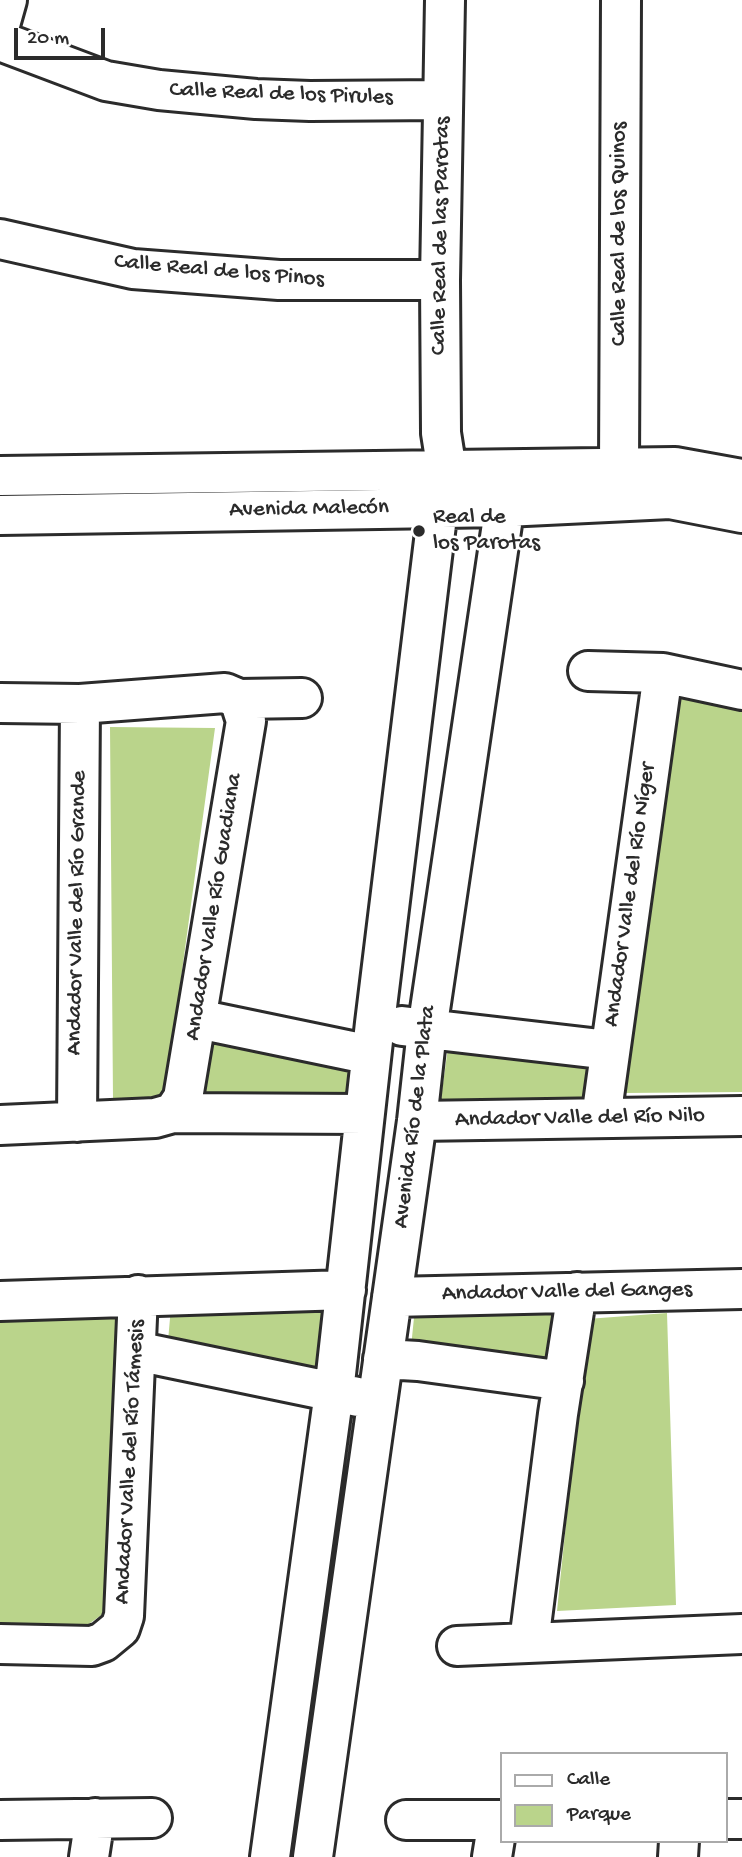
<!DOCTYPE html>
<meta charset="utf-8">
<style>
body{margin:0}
#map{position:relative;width:742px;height:1857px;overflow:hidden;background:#fff;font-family:"Gochi Hand",sans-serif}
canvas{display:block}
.legend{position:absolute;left:500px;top:1752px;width:228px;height:91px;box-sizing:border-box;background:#fff;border:2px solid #aaa;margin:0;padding:9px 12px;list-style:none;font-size:21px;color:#2b2b2b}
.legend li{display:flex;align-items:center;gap:14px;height:35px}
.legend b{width:35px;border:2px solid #aaa}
.scale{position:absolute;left:14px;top:28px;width:91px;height:32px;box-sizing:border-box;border:4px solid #2b2b2b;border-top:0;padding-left:9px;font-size:21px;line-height:24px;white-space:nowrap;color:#2b2b2b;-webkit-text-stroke:5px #fff;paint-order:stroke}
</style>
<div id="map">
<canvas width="742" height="1857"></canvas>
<ul class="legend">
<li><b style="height:9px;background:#fff"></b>Calle</li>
<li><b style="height:19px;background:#bad48b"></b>Parque</li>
</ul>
<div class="scale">20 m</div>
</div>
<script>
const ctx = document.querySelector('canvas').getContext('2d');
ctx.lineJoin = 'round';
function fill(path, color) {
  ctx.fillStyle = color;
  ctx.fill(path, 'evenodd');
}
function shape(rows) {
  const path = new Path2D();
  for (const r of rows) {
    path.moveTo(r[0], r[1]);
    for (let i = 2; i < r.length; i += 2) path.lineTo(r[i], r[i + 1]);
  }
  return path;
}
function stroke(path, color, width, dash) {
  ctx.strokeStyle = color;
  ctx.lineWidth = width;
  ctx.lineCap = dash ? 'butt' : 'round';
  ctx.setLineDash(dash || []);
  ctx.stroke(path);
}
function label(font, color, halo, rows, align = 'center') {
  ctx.font = font + ' "Gochi Hand",sans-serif';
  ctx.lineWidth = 5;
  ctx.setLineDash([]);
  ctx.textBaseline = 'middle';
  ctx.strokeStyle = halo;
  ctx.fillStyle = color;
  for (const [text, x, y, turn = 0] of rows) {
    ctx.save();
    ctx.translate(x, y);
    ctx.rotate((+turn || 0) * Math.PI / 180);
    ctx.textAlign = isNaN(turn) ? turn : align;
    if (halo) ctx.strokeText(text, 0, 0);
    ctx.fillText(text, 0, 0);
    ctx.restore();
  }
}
const green = shape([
 [675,694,742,708,742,1092,624,1093],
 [110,727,215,728,165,1096,113,1099],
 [211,1033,360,1063,356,1099,200,1100],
 [448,1048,591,1060,586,1104,440,1105],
 [328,1305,321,1374,168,1341,171,1307],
 [558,1306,552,1365,411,1347,415,1308],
 [667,1313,676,1605,557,1611,587,1319],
 [125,1315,107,1611,86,1626,0,1629,0,1319]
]);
const minor = shape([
 [0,25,7,0],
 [0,41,106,81,159,90,256,99,310,101,443,100],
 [0,239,133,269,279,280,440,280],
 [619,468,621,0],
 [0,476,675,467,742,479],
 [0,515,505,507,670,499,742,513],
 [588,671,663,673,742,690],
 [0,703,80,704,225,693,239,699,302,698],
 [198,1019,371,1055],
 [402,1026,609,1050],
 [173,1113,183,1098,246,721,239,699],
 [601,1118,663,673],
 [417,1121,742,1116],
 [77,1122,80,704],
 [0,1125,155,1118,173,1113,365,1114],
 [392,1297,742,1289],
 [0,1301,346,1290],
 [136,1351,358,1397],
 [383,1359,418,1361,564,1381],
 [529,1642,558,1414,577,1292],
 [0,1644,92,1646,103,1642,120,1628,124,1616,138,1295],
 [457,1646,742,1634],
 [726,1819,742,1819],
 [0,1820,152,1818],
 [406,1820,502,1820],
 [89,1857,95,1818],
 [270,1857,334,1392,375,1023,438,508,447,471,441,433,440,280,445,0],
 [313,1857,417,1121,427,1030,510,470],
 [492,1857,498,1820],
 [678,1857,679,1841]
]);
const markers = [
 [419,531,7,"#2b2b2b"]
];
const streetNames = [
 ["Calle Real de los Pirules",281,95,2],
 ["Calle Real de los Quinos",620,234,-90],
 ["Calle Real de las Parotas",442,236,-89],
 ["Calle Real de los Pinos",219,272,5],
 ["Avenida Malecón",309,510,-1],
 ["Andador Valle del Río Níger",631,895,-82],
 ["Andador Valle Río Guadiana",215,907,-81],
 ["Andador Valle del Río Grande",78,913,-89],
 ["Avenida Río de la Plata",416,1117,-83],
 ["Andador Valle del Río Nilo",580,1119,-1],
 ["Andador Valle del Ganges",567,1293,-1],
 ["Andador Valle del Río Támesis",131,1462,-87]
];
const poiNames = [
 ["Real de",433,518],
 ["los Parotas",433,544]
];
fill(green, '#bad48b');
stroke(minor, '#2b2b2b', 44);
stroke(minor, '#fff', 38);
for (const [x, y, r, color] of markers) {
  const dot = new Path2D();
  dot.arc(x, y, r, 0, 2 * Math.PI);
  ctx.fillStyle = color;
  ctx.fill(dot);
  stroke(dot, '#fff', 2.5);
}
label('23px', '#2b2b2b', '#fff', streetNames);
label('23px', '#2b2b2b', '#fff', poiNames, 'left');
</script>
